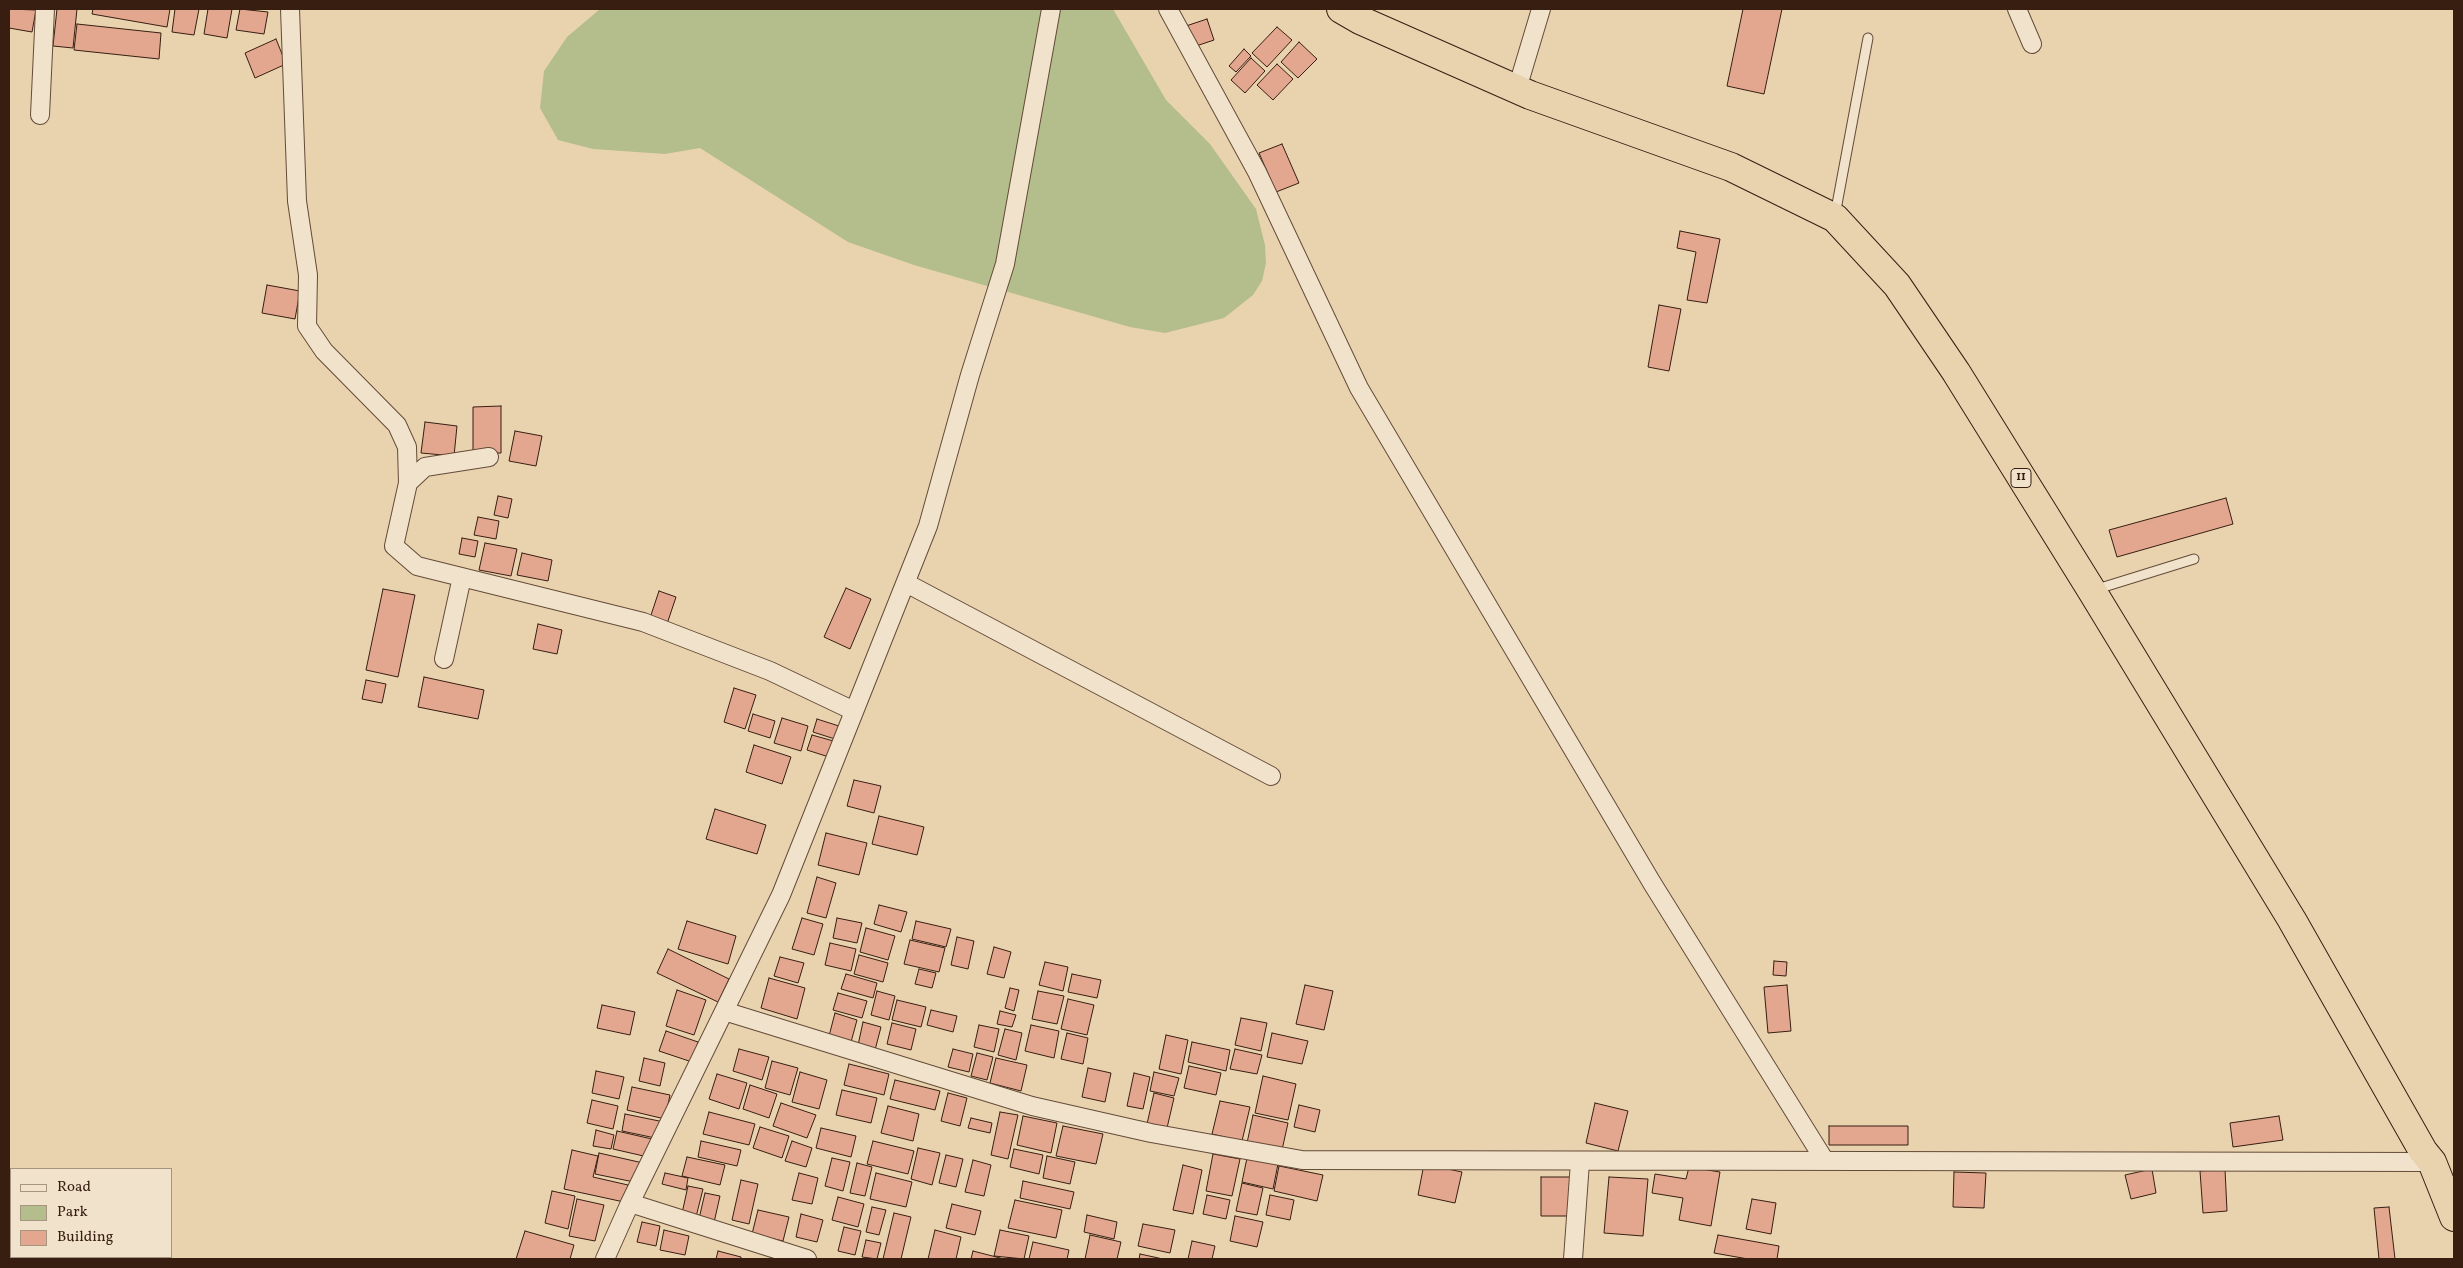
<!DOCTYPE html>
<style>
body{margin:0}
#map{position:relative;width:2463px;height:1268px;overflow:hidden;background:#e9d3af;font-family:Vollkorn,serif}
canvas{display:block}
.frame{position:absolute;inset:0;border:10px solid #371e11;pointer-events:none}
.legend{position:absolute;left:10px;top:1168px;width:162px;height:90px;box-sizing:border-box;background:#f1e2cb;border:1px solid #a79481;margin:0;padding:6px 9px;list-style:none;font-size:15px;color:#371e11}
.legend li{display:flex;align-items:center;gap:10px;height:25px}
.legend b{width:25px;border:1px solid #a79481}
</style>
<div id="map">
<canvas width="2463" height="1268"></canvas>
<div class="frame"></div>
<ul class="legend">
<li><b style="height:6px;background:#f1e2cb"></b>Road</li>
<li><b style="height:14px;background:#b4bd8c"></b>Park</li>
<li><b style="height:14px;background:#e3a78f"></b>Building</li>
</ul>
</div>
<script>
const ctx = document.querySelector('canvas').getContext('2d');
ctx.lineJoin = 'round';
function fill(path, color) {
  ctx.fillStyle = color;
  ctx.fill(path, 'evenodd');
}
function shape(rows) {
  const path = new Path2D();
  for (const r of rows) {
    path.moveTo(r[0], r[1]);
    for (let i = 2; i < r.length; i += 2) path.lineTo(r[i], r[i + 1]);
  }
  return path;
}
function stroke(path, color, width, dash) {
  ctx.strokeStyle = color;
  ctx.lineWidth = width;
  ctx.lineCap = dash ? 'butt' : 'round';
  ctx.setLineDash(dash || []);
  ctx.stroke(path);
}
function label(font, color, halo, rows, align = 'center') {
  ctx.font = font + ' Vollkorn,serif';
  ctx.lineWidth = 5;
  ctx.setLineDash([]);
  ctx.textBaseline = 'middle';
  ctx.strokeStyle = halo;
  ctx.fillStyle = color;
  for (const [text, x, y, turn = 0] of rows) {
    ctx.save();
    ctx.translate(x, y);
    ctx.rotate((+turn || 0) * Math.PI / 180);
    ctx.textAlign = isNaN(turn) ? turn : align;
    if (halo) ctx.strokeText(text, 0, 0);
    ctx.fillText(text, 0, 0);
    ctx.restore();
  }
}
const green = shape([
 [600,9,1113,9,1166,100,1210,144,1256,209,1265,245,1266,263,1262,281,1253,295,1224,318,1165,333,1130,327,914,265,848,242,700,148,665,154,593,149,558,140,540,108,544,71,567,37]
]);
const building = shape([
 [9,9,36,10,32,32,9,28,9,9],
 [57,9,77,9,73,48,53,46,57,9],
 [93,9,170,9,167,27,92,14,93,9],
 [175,9,199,9,194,35,172,32,175,9],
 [208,9,232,9,227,38,204,34,208,9],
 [240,9,268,12,264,34,236,30,240,9],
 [1743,9,1782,9,1764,94,1727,86,1743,9],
 [1207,19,1214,40,1193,47,1186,26,1207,19],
 [77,24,161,33,159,59,74,50,77,24],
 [1277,27,1292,40,1267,67,1252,53,1277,27],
 [276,39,286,64,255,78,245,53,276,39],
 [1299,42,1317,59,1298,78,1281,62,1299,42],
 [1244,49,1251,56,1236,72,1229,66,1244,49],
 [1251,58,1265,71,1245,93,1231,80,1251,58],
 [1277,64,1293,79,1273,100,1257,85,1277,64],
 [1282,144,1299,183,1276,192,1259,153,1282,144],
 [1680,231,1720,239,1707,303,1687,300,1696,252,1677,248,1680,231],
 [267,285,300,291,295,319,262,313,267,285],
 [1659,305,1681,309,1669,371,1648,367,1659,305],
 [501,406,501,453,473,453,473,407,501,406],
 [425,422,457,426,454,456,421,453,425,422],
 [515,431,542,436,536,466,509,461,515,431],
 [498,496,512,499,508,518,494,515,498,496],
 [2226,498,2233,524,2117,557,2109,530,2226,498],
 [478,517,499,521,496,539,474,535,478,517],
 [462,538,478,541,475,557,459,554,462,538],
 [485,543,517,549,511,576,479,570,485,543],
 [522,553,552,560,548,581,517,575,522,553],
 [846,588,871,599,850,649,824,637,846,588],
 [383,589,415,595,398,677,366,670,383,589],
 [659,591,676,597,666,627,649,621,659,591],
 [538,624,562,630,557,654,533,649,538,624],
 [424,677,484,690,478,719,418,707,424,677],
 [366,680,386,684,382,703,362,699,366,680],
 [734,688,756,695,745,729,724,722,734,688],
 [753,714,775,721,770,738,748,731,753,714],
 [782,718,808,726,801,751,774,743,782,718],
 [817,719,842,727,838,740,813,732,817,719],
 [812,735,837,742,832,758,807,750,812,735],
 [754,745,791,757,782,784,746,772,754,745],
 [854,780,881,786,874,813,847,806,854,780],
 [715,809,766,825,757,854,706,839,715,809],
 [879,816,924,827,917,855,872,844,879,816],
 [826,833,867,843,859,875,818,865,826,833],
 [817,877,836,883,826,918,807,913,817,877],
 [879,905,907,912,901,932,874,924,879,905],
 [802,918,823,924,814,955,792,949,802,918],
 [837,918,862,923,857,943,833,938,837,918],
 [687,921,736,936,728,964,678,949,687,921],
 [916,921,951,929,946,947,912,939,916,921],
 [866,928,895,936,888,960,860,952,866,928],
 [957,937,974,941,968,969,951,965,957,937],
 [910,940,945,948,939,972,904,964,910,940],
 [830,943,856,949,851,971,825,965,830,943],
 [994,947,1011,952,1004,978,987,974,994,947],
 [668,949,729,979,718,1002,657,973,668,949],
 [859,955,888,963,883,982,854,974,859,955],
 [780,957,804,963,798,983,774,976,780,957],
 [1774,961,1787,962,1786,976,1773,975,1774,961],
 [1045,962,1068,967,1063,991,1039,985,1045,962],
 [919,969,936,973,932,988,915,984,919,969],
 [846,974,877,983,873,998,841,989,846,974],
 [1072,974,1101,980,1097,998,1068,992,1072,974],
 [769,978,805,988,797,1019,761,1008,769,978],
 [1305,985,1333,991,1324,1030,1296,1024,1305,985],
 [1787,985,1791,1031,1768,1033,1764,987,1787,985],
 [1010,988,1019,990,1014,1011,1005,1008,1010,988],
 [677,990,706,1000,694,1035,666,1026,677,990],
 [877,991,895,996,889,1020,871,1015,877,991],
 [1038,991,1064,996,1057,1024,1032,1019,1038,991],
 [838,993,867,1001,862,1018,833,1010,838,993],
 [1068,999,1094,1005,1087,1035,1061,1029,1068,999],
 [897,1000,926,1007,921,1027,892,1020,897,1000],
 [602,1005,635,1012,630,1035,597,1028,602,1005],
 [931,1010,957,1016,953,1032,927,1025,931,1010],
 [1000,1011,1016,1015,1012,1027,997,1024,1000,1011],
 [835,1013,857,1020,851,1042,829,1036,835,1013],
 [1241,1018,1267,1023,1261,1051,1235,1045,1241,1018],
 [863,1022,881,1027,874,1054,857,1050,863,1022],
 [892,1023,916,1029,911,1050,887,1044,892,1023],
 [979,1025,999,1029,994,1052,974,1047,979,1025],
 [1031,1025,1059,1031,1054,1058,1025,1051,1031,1025],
 [1005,1029,1022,1033,1016,1060,998,1055,1005,1029],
 [666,1031,698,1042,692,1062,659,1051,666,1031],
 [1067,1033,1088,1038,1083,1064,1061,1059,1067,1033],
 [1272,1033,1308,1041,1302,1064,1267,1057,1272,1033],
 [1166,1035,1188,1040,1181,1074,1159,1069,1166,1035],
 [1192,1042,1230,1050,1226,1071,1188,1062,1192,1042],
 [739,1049,769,1057,762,1080,733,1071,739,1049],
 [953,1049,973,1054,969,1072,948,1067,953,1049],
 [1235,1049,1262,1055,1257,1074,1230,1069,1235,1049],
 [977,1053,993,1057,987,1080,971,1076,977,1053],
 [644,1058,665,1063,660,1086,639,1081,644,1058],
 [996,1058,1027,1065,1021,1091,990,1083,996,1058],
 [772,1061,798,1068,790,1095,765,1088,772,1061],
 [849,1064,889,1074,884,1095,844,1085,849,1064],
 [1189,1066,1221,1073,1216,1095,1184,1088,1189,1066],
 [1088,1068,1111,1073,1105,1102,1082,1097,1088,1068],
 [596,1071,624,1077,619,1099,592,1093,596,1071],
 [800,1072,827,1080,819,1109,792,1102,800,1072],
 [1154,1072,1179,1078,1174,1096,1150,1091,1154,1072],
 [1134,1073,1150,1077,1143,1109,1127,1106,1134,1073],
 [717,1074,747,1083,739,1109,709,1099,717,1074],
 [1263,1076,1296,1084,1288,1120,1255,1113,1263,1076],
 [895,1080,940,1091,935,1110,890,1099,895,1080],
 [750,1085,777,1094,769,1118,743,1109,750,1085],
 [632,1087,670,1095,665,1119,627,1110,632,1087],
 [842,1090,877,1098,871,1123,836,1115,842,1090],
 [948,1093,967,1098,960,1126,941,1121,948,1093],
 [1154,1093,1174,1098,1167,1128,1147,1124,1154,1093],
 [592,1100,618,1106,613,1129,587,1123,592,1100],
 [1220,1101,1250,1107,1242,1141,1212,1134,1220,1101],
 [781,1103,816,1115,807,1138,773,1126,781,1103],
 [1595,1103,1628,1111,1618,1151,1586,1143,1595,1103],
 [1299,1105,1320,1110,1315,1132,1294,1127,1299,1105],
 [888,1106,919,1114,913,1141,881,1133,888,1106],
 [709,1112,755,1124,749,1145,703,1134,709,1112],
 [1000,1112,1018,1115,1008,1159,991,1155,1000,1112],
 [625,1114,664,1122,660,1139,622,1131,625,1114],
 [1253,1115,1288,1123,1282,1150,1247,1143,1253,1115],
 [1023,1116,1057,1123,1051,1153,1017,1145,1023,1116],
 [2279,1116,2283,1140,2233,1147,2230,1123,2279,1116],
 [971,1118,992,1123,990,1133,968,1128,971,1118],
 [1063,1126,1103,1134,1096,1164,1056,1156,1063,1126],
 [1829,1126,1908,1126,1908,1145,1829,1145,1829,1126],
 [760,1127,789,1136,782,1158,753,1148,760,1127],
 [821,1128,856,1136,851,1157,816,1148,821,1128],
 [596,1130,614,1135,611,1149,593,1146,596,1130],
 [617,1131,652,1139,648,1157,613,1149,617,1131],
 [701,1141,741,1150,737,1166,698,1157,701,1141],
 [792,1141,812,1148,806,1167,785,1161,792,1141],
 [873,1141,914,1151,908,1174,867,1164,873,1141],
 [918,1148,940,1153,932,1185,911,1179,918,1148],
 [1014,1149,1043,1155,1039,1174,1010,1167,1014,1149],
 [572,1150,598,1156,593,1177,628,1185,624,1202,564,1189,572,1150],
 [599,1153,643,1163,639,1183,595,1174,599,1153],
 [1213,1154,1240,1159,1232,1196,1206,1191,1213,1154],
 [946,1155,963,1159,956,1187,939,1183,946,1155],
 [1047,1156,1075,1162,1070,1184,1043,1178,1047,1156],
 [687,1157,725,1165,720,1185,682,1176,687,1157],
 [832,1158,850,1162,843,1191,825,1186,832,1158],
 [1247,1158,1278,1164,1273,1189,1242,1182,1247,1158],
 [973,1160,991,1165,984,1196,965,1192,973,1160],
 [857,1163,872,1167,865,1196,850,1193,857,1163],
 [1424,1164,1462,1172,1455,1203,1418,1195,1424,1164],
 [1183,1165,1202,1170,1193,1214,1173,1210,1183,1165],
 [1279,1166,1323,1175,1317,1201,1274,1191,1279,1166],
 [1689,1167,1720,1172,1711,1226,1679,1220,1683,1198,1652,1193,1655,1174,1686,1179,1689,1167],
 [2152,1169,2156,1193,2131,1199,2125,1175,2152,1169],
 [2225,1169,2227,1211,2203,1213,2200,1171,2225,1169],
 [1954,1172,1986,1173,1984,1208,1953,1207,1954,1172],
 [665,1173,688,1178,686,1190,662,1184,665,1173],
 [799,1173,818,1178,812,1204,792,1200,799,1173],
 [876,1173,912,1182,906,1207,870,1199,876,1173],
 [1541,1177,1570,1177,1570,1216,1541,1216,1541,1177],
 [1609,1177,1648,1179,1643,1236,1604,1233,1609,1177],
 [741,1180,758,1184,749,1224,732,1220,741,1180],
 [1023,1181,1074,1192,1070,1209,1020,1198,1023,1181],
 [1242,1183,1263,1188,1257,1215,1236,1211,1242,1183],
 [688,1186,703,1189,695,1221,681,1218,688,1186],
 [552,1191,575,1196,568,1229,545,1223,552,1191],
 [705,1193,720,1196,713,1227,698,1223,705,1193],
 [1207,1195,1230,1200,1226,1219,1203,1214,1207,1195],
 [1270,1195,1294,1200,1290,1220,1266,1215,1270,1195],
 [838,1197,864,1204,858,1227,832,1220,838,1197],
 [577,1199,604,1205,595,1241,569,1236,577,1199],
 [1752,1199,1776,1203,1771,1234,1746,1229,1752,1199],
 [1015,1200,1062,1210,1056,1238,1008,1228,1015,1200],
 [952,1204,981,1211,975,1235,946,1228,952,1204],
 [872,1207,886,1210,879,1235,866,1232,872,1207],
 [2389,1207,2395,1259,2379,1259,2374,1208,2389,1207],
 [758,1210,789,1217,783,1241,752,1234,758,1210],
 [894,1213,911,1217,901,1259,883,1259,894,1213],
 [801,1214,823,1220,817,1242,796,1237,801,1214],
 [1087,1215,1117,1222,1114,1239,1084,1232,1087,1215],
 [1235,1216,1263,1222,1257,1247,1230,1241,1235,1216],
 [642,1222,660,1226,656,1246,637,1242,642,1222],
 [1143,1224,1175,1230,1170,1253,1138,1246,1143,1224],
 [844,1227,861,1231,855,1255,838,1251,844,1227],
 [664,1230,689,1236,685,1255,660,1250,664,1230],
 [935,1230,961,1237,956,1259,928,1259,935,1230],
 [1000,1230,1029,1236,1024,1259,994,1256,1000,1230],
 [525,1231,574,1245,570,1259,516,1259,525,1231],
 [1090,1235,1121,1242,1117,1259,1085,1259,1090,1235],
 [1718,1235,1779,1246,1777,1259,1748,1259,1714,1253,1718,1235],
 [866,1240,881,1243,877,1259,862,1257,866,1240],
 [1192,1241,1215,1246,1212,1259,1188,1259,1192,1241],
 [1033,1242,1069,1250,1067,1259,1029,1259,1033,1242],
 [718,1251,741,1257,741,1259,716,1259,718,1251],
 [973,1251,1004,1259,971,1259,973,1251],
 [1140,1254,1163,1259,1139,1259,1140,1254]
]);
const lane = shape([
 [1835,215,1868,38],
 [2094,590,2194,559]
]);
const street = shape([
 [290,9,297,201,308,275,307,326,324,351,397,425,407,447,408,483],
 [1168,9,1257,172,1359,388,1652,883,1825,1161],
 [2017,9,2032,44],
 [1517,89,1541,9],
 [40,115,45,9],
 [489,457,425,467,408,483,394,546,417,566,643,622,770,671,854,711],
 [906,583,1271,776],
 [444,659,462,577],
 [724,1011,1032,1106,1151,1133,1302,1160,2432,1162],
 [630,1203,807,1259],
 [605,1259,630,1203,781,895,928,526,970,375,1005,264,1051,9],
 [1573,1259,1580,1162]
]);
const highway = shape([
 [1341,9,1360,20,1530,95,1731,167,1835,218,1897,285,1956,372,2092,591,2292,920,2423,1151,2432,1162,2454,1217]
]);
const shields = [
 [2021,478,20]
];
const shieldNames = [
 ["11",2021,478]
];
fill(green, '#b4bd8c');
fill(building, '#e3a78f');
stroke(building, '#371e11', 1);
stroke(lane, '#644b38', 11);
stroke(street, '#644b38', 20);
stroke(highway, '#371e11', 30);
stroke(lane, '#f1e2cb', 9);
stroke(street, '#f1e2cb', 18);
stroke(highway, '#e9d3af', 28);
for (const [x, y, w] of shields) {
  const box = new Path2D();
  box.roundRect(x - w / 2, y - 9.5, w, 19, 4);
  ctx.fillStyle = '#f1e2cb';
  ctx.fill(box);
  stroke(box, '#371e11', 1);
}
label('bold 12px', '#371e11', null, shieldNames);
</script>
